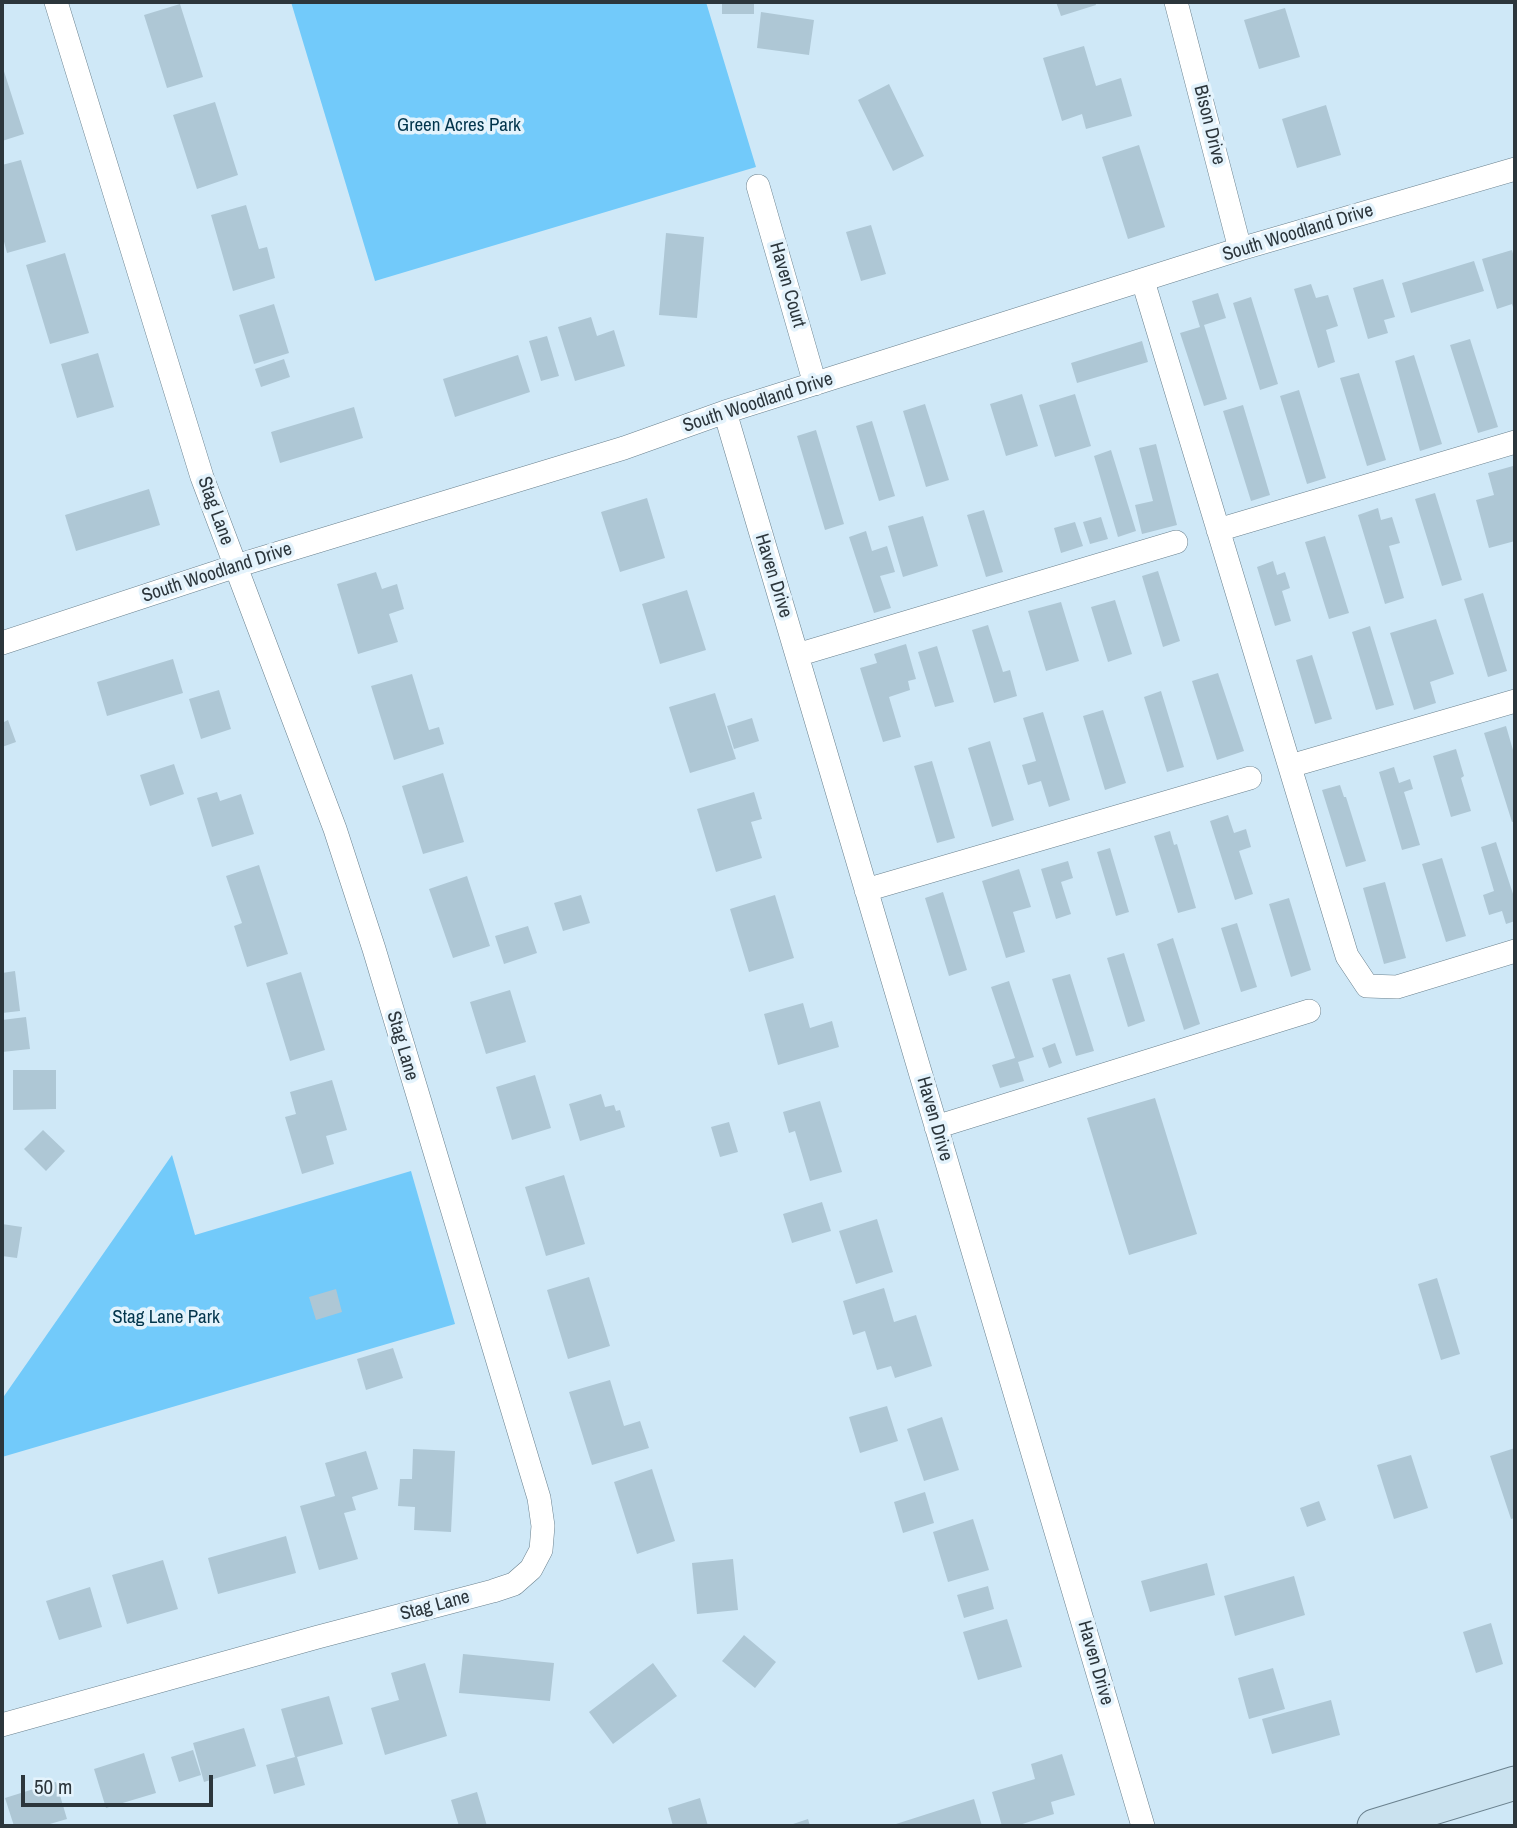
<!DOCTYPE html>
<style>
body{margin:0}
#map{position:relative;width:1517px;height:1828px;overflow:hidden;background:#cfe8f7;font-family:"Archivo Narrow",sans-serif}
canvas{display:block}
.frame{position:absolute;inset:0;border:4px solid #2c363c;pointer-events:none}
.scale{position:absolute;left:21px;top:1775px;width:192px;height:32px;box-sizing:border-box;border:4px solid #2c363c;border-top:0;padding-left:9px;font-size:21px;line-height:24px;white-space:nowrap;color:#2c363c;-webkit-text-stroke:5px #e4f3fc;paint-order:stroke}
</style>
<div id="map">
<canvas width="1517" height="1828"></canvas>
<div class="frame"></div>
<div class="scale">50 m</div>
</div>
<script>
const ctx = document.querySelector('canvas').getContext('2d');
ctx.lineJoin = 'round';
function fill(path, color) {
  ctx.fillStyle = color;
  ctx.fill(path, 'evenodd');
}
function shape(rows) {
  const path = new Path2D();
  for (const r of rows) {
    path.moveTo(r[0], r[1]);
    for (let i = 2; i < r.length; i += 2) path.lineTo(r[i], r[i + 1]);
  }
  return path;
}
function stroke(path, color, width, dash) {
  ctx.strokeStyle = color;
  ctx.lineWidth = width;
  ctx.lineCap = dash ? 'butt' : 'round';
  ctx.setLineDash(dash || []);
  ctx.stroke(path);
}
function label(font, color, halo, rows, align = 'center') {
  ctx.font = font + ' "Archivo Narrow",sans-serif';
  ctx.lineWidth = 7;
  ctx.setLineDash([]);
  ctx.textBaseline = 'middle';
  ctx.strokeStyle = halo;
  ctx.fillStyle = color;
  for (const [text, x, y, turn = 0] of rows) {
    ctx.save();
    ctx.translate(x, y);
    ctx.rotate((+turn || 0) * Math.PI / 180);
    ctx.textAlign = isNaN(turn) ? turn : align;
    if (halo) ctx.strokeText(text, 0, 0);
    ctx.fillText(text, 0, 0);
    ctx.restore();
  }
}
const green = shape([
 [291,2,706,2,756,167,375,281],
 [172,1155,195,1235,411,1171,455,1324,2,1457,2,1399]
]);
const building = shape([
 [722,2,754,2,754,14,722,14],
 [1056,2,1095,2,1096,5,1061,16],
 [180,4,203,77,167,88,144,15],
 [1285,8,1300,57,1259,69,1244,20],
 [761,12,814,20,809,55,757,48],
 [1084,46,1096,86,1121,78,1132,116,1086,129,1082,114,1062,121,1043,58],
 [2,65,24,134,2,141],
 [889,84,924,156,893,171,858,100],
 [215,102,238,175,197,189,173,115],
 [1326,105,1341,155,1297,168,1282,119],
 [1139,145,1165,227,1128,239,1102,157],
 [21,160,46,242,7,253,2,234,2,165],
 [246,205,259,249,267,247,275,278,233,291,211,215],
 [871,225,886,274,861,281,846,232],
 [666,233,704,237,697,318,659,315],
 [1512,250,1515,261,1515,313,1512,304,1497,309,1482,259],
 [65,253,89,333,50,344,26,265],
 [1474,261,1484,291,1411,313,1402,283],
 [1383,279,1395,317,1384,320,1388,333,1368,339,1353,288],
 [1311,284,1316,298,1328,295,1338,326,1326,330,1335,362,1318,368,1294,289],
 [1218,293,1226,318,1204,325,1227,399,1204,406,1180,333,1200,327,1192,301],
 [1251,297,1278,384,1260,390,1233,303],
 [274,304,289,353,254,364,239,315],
 [591,317,597,336,614,330,625,366,575,381,558,327],
 [547,336,559,376,541,381,529,341],
 [1470,339,1498,427,1478,433,1450,345],
 [1142,341,1148,362,1077,383,1071,363],
 [98,353,114,407,77,418,61,364],
 [518,355,530,392,455,417,443,379],
 [1414,355,1442,444,1420,451,1395,361],
 [284,359,290,377,261,387,255,369],
 [1359,373,1386,460,1367,466,1340,378],
 [1299,390,1326,478,1307,484,1280,396],
 [1022,394,1038,446,1006,456,990,404],
 [1075,394,1091,446,1055,457,1039,405],
 [925,404,949,480,926,487,903,411],
 [1243,405,1270,495,1251,501,1223,411],
 [354,407,363,438,280,463,271,432],
 [872,421,895,496,879,501,856,426],
 [816,430,844,524,825,530,797,436],
 [1156,444,1177,525,1142,534,1135,505,1153,501,1139,448],
 [1111,450,1136,531,1118,537,1094,456],
 [1513,466,1515,541,1489,548,1476,500,1494,495,1488,473],
 [149,489,160,525,76,551,65,515],
 [1435,493,1462,580,1442,586,1415,499],
 [647,498,665,558,620,572,601,512],
 [1378,508,1381,520,1392,517,1400,543,1389,546,1404,598,1385,604,1358,515],
 [984,510,1003,572,986,577,967,515],
 [923,516,938,566,903,577,888,526],
 [1101,517,1108,539,1090,544,1083,522],
 [1075,522,1083,546,1061,553,1054,528],
 [866,531,872,551,887,546,895,572,880,576,891,608,874,613,849,537],
 [1325,536,1349,613,1329,619,1305,542],
 [1273,561,1277,575,1285,572,1290,588,1282,591,1291,621,1275,626,1257,567],
 [1158,571,1180,641,1163,647,1142,576],
 [376,572,382,589,397,584,404,609,389,614,398,642,358,654,337,584],
 [687,590,706,650,660,664,642,604],
 [1483,593,1507,671,1488,677,1464,599],
 [1115,600,1132,654,1108,662,1091,607],
 [1061,602,1079,661,1046,671,1028,611],
 [1436,619,1454,674,1430,682,1436,703,1414,710,1390,633],
 [988,625,1003,672,1010,670,1017,696,994,703,972,630],
 [1370,626,1394,705,1376,710,1352,632],
 [906,644,916,679,908,681,910,690,889,697,901,737,883,742,860,668,877,663,874,654],
 [937,646,954,702,935,707,918,652],
 [1312,655,1332,719,1315,724,1296,660],
 [173,659,183,693,107,716,97,682],
 [1218,673,1244,751,1217,760,1192,681],
 [412,674,429,730,439,727,444,744,394,760,371,686],
 [219,690,231,729,201,739,189,699],
 [1161,691,1184,767,1167,772,1144,697],
 [715,693,736,759,690,773,669,707],
 [1103,710,1126,783,1105,790,1083,716],
 [1043,712,1070,800,1049,807,1041,781,1028,785,1022,765,1036,761,1023,718],
 [752,718,759,741,734,749,727,726],
 [8,720,16,742,2,747,2,723],
 [1506,726,1515,757,1515,821,1512,822,1484,733],
 [990,741,1014,820,992,827,968,748],
 [1456,749,1464,776,1461,778,1471,811,1451,817,1433,756],
 [932,761,955,838,937,843,914,766],
 [174,764,184,794,150,806,140,775],
 [1394,767,1399,783,1410,779,1413,789,1404,792,1420,845,1402,850,1379,772],
 [443,773,464,842,423,854,402,786],
 [1340,785,1344,797,1346,797,1366,861,1346,867,1322,790],
 [217,792,220,801,241,794,254,834,212,847,197,798],
 [754,792,762,819,751,822,762,858,716,872,697,809],
 [1228,815,1234,833,1246,829,1251,847,1239,851,1253,894,1235,900,1210,821],
 [1170,831,1174,845,1177,844,1196,908,1178,913,1154,836],
 [1496,842,1515,900,1515,921,1506,924,1502,911,1489,915,1483,895,1494,891,1481,847],
 [1110,848,1129,912,1116,916,1097,852],
 [1442,858,1466,936,1446,942,1422,864],
 [1068,861,1073,878,1061,882,1071,914,1056,919,1041,869],
 [259,865,288,954,247,967,234,926,242,923,226,876],
 [1019,869,1031,907,1013,912,1025,952,1006,958,982,881],
 [467,876,490,946,453,958,429,889],
 [1385,882,1406,958,1384,964,1363,888],
 [943,892,967,970,949,976,925,898],
 [581,895,590,923,563,931,554,903],
 [775,895,794,958,749,972,730,909],
 [1289,898,1311,970,1291,977,1269,904],
 [1237,923,1257,987,1241,992,1221,928],
 [528,926,537,953,504,964,495,936],
 [1173,938,1200,1024,1184,1030,1157,944],
 [1124,953,1145,1021,1128,1027,1107,958],
 [15,971,20,1011,2,1013,2,973],
 [301,972,325,1050,290,1061,266,983],
 [1070,974,1094,1051,1076,1056,1052,979],
 [1009,981,1034,1057,1018,1062,1024,1081,1000,1088,992,1065,1015,1058,991,987],
 [510,990,526,1042,486,1054,470,1002],
 [803,1003,810,1028,832,1021,839,1047,778,1065,764,1014],
 [26,1017,30,1049,2,1052,2,1020],
 [1055,1043,1062,1063,1049,1068,1042,1048],
 [13,1070,56,1070,56,1109,13,1110],
 [535,1075,551,1128,512,1140,496,1087],
 [332,1080,347,1130,326,1136,334,1164,302,1174,285,1117,296,1114,290,1092],
 [601,1094,605,1107,614,1105,616,1111,620,1110,625,1127,580,1141,569,1104],
 [1155,1098,1197,1234,1129,1255,1087,1118],
 [820,1101,842,1172,810,1181,795,1131,789,1133,783,1112],
 [729,1122,738,1152,720,1157,711,1127],
 [43,1130,65,1151,46,1171,24,1149],
 [564,1175,585,1244,546,1256,525,1187],
 [822,1202,831,1231,792,1243,783,1214],
 [877,1219,893,1272,856,1284,839,1231],
 [2,1224,22,1227,17,1258,2,1256],
 [589,1277,610,1346,568,1359,547,1290],
 [1437,1278,1460,1354,1441,1360,1418,1284],
 [884,1288,894,1322,916,1315,932,1366,895,1378,891,1366,877,1370,865,1331,853,1335,843,1301],
 [336,1289,342,1312,316,1320,309,1297],
 [393,1348,403,1378,366,1390,357,1359],
 [610,1380,624,1426,640,1421,649,1448,592,1465,569,1392],
 [887,1406,898,1441,860,1453,849,1417],
 [942,1417,959,1470,924,1481,907,1429],
 [1515,1448,1515,1518,1511,1519,1490,1456],
 [413,1449,455,1451,451,1532,414,1530,415,1507,398,1506,400,1479,412,1479],
 [366,1451,378,1489,352,1497,356,1510,344,1513,358,1559,319,1570,300,1506,335,1496,325,1463],
 [1411,1455,1428,1508,1394,1519,1377,1465],
 [652,1469,675,1541,637,1554,614,1482],
 [925,1492,934,1523,903,1533,894,1502],
 [1319,1501,1326,1520,1307,1527,1300,1508],
 [973,1519,989,1570,948,1582,933,1532],
 [286,1536,296,1573,218,1594,208,1558],
 [733,1559,738,1610,697,1614,692,1563],
 [163,1560,178,1609,127,1624,112,1575],
 [1207,1563,1215,1595,1150,1612,1141,1581],
 [1294,1576,1305,1615,1235,1636,1224,1596],
 [988,1586,994,1609,964,1618,957,1595],
 [90,1587,102,1627,59,1640,46,1601],
 [1007,1619,1022,1667,978,1680,963,1632],
 [1491,1623,1503,1664,1476,1673,1463,1632],
 [744,1635,776,1662,755,1688,722,1661],
 [463,1654,554,1663,550,1701,459,1693],
 [425,1663,447,1736,385,1755,371,1708,399,1700,391,1673],
 [653,1663,677,1696,613,1744,589,1712],
 [1273,1668,1285,1709,1249,1719,1238,1678],
 [329,1696,343,1744,297,1757,305,1785,274,1794,266,1765,295,1757,281,1709],
 [1331,1700,1340,1735,1272,1754,1262,1719],
 [244,1728,256,1766,204,1782,193,1743],
 [193,1750,201,1775,179,1782,171,1757],
 [144,1753,156,1793,106,1808,94,1769],
 [1062,1754,1075,1795,1051,1802,1054,1814,1016,1826,1002,1826,992,1792,1035,1779,1031,1764],
 [56,1782,67,1819,43,1826,14,1826,5,1798],
 [477,1792,487,1826,459,1826,451,1800],
 [700,1798,708,1826,673,1826,668,1808],
 [974,1799,982,1826,897,1826,896,1824],
 [808,1819,810,1826,787,1826]
]);
const street = shape([
 [1176,2,1240,249],
 [758,186,815,384],
 [1143,281,1347,956,1367,986,1397,987,1515,951],
 [725,412,1143,1826],
 [1218,530,1515,442],
 [2,643,236,566,624,448,725,412,1240,249,1515,169],
 [797,655,1176,542],
 [1290,766,1515,701],
 [866,890,1250,778],
 [936,1127,1309,1011],
 [2,1725,318,1637,493,1591,514,1584,531,1569,541,1550,543,1526,539,1498,374,949,335,829,202,477,56,2]
]);
const secondary = shape([
 [1374,1826,1515,1783]
]);
const streetNames = [
 ["Bison Drive",1209,125,76],
 ["South Woodland Drive",1298,233,-17],
 ["Haven Court",787,285,74],
 ["South Woodland Drive",758,403,-18],
 ["Stag Lane",215,511,70],
 ["South Woodland Drive",217,573,-18],
 ["Haven Drive",773,576,73],
 ["Stag Lane",402,1046,74],
 ["Haven Drive",934,1119,74],
 ["Stag Lane",435,1606,-15],
 ["Haven Drive",1095,1663,74]
];
const parkNames = [
 ["Green Acres Park",459,126],
 ["Stag Lane Park",166,1318]
];
fill(green, '#72cafa');
fill(building, '#aec7d5');
stroke(street, '#6a818e', 24);
stroke(secondary, '#6a818e', 35);
stroke(street, '#fff', 23);
stroke(secondary, '#cae2ef', 33);
label('19px', '#2c363c', '#e4f3fc', streetNames);
label('19px', '#03354c', '#e4f3fc', parkNames);
</script>
